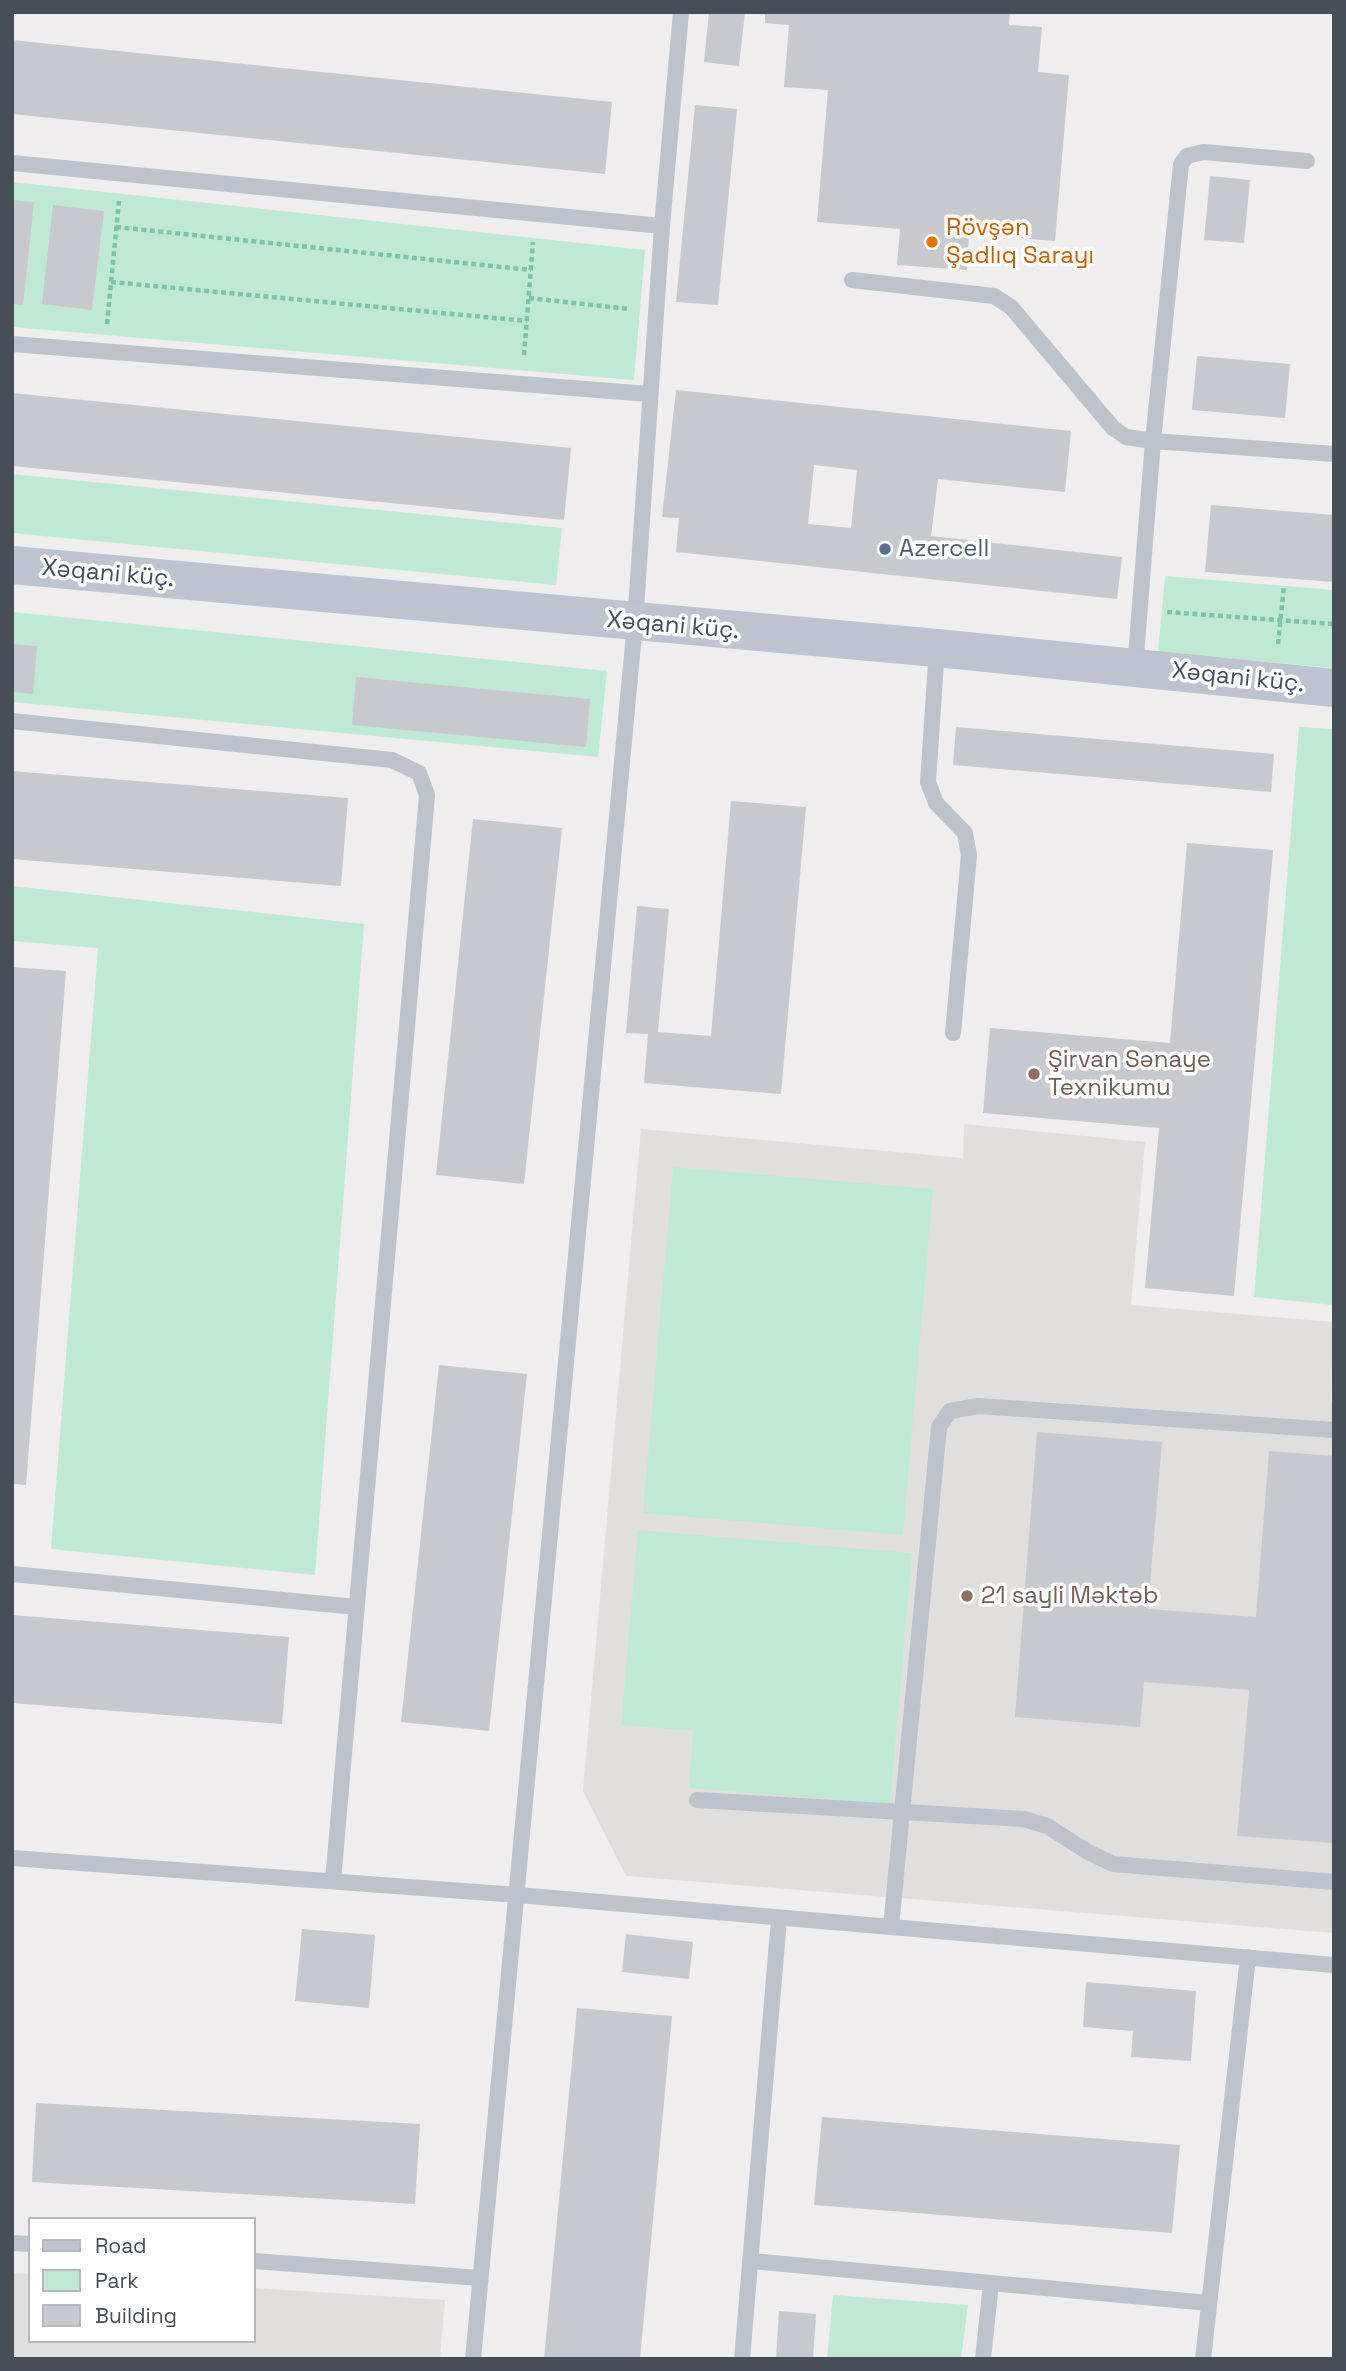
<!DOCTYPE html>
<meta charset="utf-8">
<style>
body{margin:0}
#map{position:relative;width:1346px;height:2371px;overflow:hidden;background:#efeded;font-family:"Space Grotesk",sans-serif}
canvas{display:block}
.frame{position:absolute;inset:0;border:14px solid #474e58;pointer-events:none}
.legend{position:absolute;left:28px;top:2217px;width:228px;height:126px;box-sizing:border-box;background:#fff;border:2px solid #b5b8bc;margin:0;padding:9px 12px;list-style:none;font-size:21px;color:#474e58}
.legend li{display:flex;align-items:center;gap:14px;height:35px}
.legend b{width:35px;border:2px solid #b5b8bc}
</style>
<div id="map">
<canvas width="1346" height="2371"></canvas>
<div class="frame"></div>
<ul class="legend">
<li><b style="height:9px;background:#bdc3cf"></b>Road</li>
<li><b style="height:19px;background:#c0e9d5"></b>Park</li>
<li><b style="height:19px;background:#c7c9cf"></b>Building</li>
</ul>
</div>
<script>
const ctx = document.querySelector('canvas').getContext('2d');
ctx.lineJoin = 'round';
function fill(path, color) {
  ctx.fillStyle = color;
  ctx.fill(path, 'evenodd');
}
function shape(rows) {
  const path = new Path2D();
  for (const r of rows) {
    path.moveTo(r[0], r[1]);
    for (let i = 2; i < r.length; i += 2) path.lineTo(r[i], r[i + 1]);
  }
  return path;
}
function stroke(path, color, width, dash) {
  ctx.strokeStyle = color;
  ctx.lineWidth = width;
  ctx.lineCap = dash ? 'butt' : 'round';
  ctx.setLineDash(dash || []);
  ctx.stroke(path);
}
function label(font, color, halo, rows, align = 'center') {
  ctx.font = font + ' "Space Grotesk",sans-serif';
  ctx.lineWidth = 7;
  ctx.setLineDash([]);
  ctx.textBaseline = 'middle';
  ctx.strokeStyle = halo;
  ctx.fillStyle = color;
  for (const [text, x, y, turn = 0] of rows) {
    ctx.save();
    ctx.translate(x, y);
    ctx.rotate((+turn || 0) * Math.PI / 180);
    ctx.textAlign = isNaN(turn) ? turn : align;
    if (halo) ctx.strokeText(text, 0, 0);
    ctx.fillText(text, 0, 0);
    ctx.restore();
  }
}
const education = shape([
 [964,1124,1145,1142,1131,1305,1333,1322,1331,1401,1334,1401,1334,1933,626,1876,583,1791,641,1129,963,1158],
 [12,2273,30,2274,30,2341,254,2341,254,2288,445,2300,440,2359,12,2359]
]);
const green = shape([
 [12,182,645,250,634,380,12,327],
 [12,474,562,528,556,585,12,533],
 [1165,576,1334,590,1334,668,1158,652],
 [12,612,607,671,598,757,12,702],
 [1299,727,1334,729,1334,1305,1254,1297],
 [12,886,364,924,315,1575,51,1549,98,948,12,941],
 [673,1167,933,1189,903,1535,643,1513],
 [638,1530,912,1553,890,1804,689,1788,693,1731,621,1725],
 [833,2295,968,2305,961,2359,827,2359]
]);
const building = shape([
 [709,12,745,12,739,66,704,62],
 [765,12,1010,12,1009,25,1042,27,1038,72,1069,75,1055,241,969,234,967,270,897,265,900,229,817,222,828,90,784,87,789,25,765,23],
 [12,40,612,102,605,174,12,114],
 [695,105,737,109,718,305,676,302],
 [1210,176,1250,180,1244,243,1204,240],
 [12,200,34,202,23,305,12,304],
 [53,205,104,211,92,310,42,304],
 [1197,356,1290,364,1285,418,1192,410],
 [676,390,1071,431,1065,492,938,479,931,536,1122,557,1117,599,676,552,679,518,662,517],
 [814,465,857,470,851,528,808,524],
 [12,393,571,448,564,520,12,466],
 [1211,505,1334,515,1334,582,1205,572],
 [12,644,37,646,33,694,12,692],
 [356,677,590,699,586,747,352,725],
 [956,727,1274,754,1271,792,953,765],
 [12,771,348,798,341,886,12,859],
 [731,801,806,807,781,1094,644,1083,648,1034,626,1033,637,906,669,909,658,1032,711,1036],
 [473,819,562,828,524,1184,436,1175],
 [1187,843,1273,850,1234,1296,1145,1288,1159,1128,983,1113,990,1028,1170,1043],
 [12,967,66,971,26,1485,12,1484],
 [439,1365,527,1374,489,1731,401,1722],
 [1037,1432,1162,1442,1148,1609,1256,1617,1269,1451,1334,1456,1334,1843,1237,1836,1249,1690,1144,1682,1140,1727,1015,1717],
 [12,1615,289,1637,282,1724,12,1703],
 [302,1929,375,1935,369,2008,295,2001],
 [626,1934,693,1942,689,1979,622,1972],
 [1086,1982,1196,1991,1191,2061,1131,2057,1133,2031,1083,2027],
 [577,2008,672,2016,640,2359,544,2359],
 [36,2103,420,2124,415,2204,32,2182],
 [822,2117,1180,2145,1172,2233,814,2205],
 [779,2311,816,2314,813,2359,776,2359]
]);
const path = shape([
 [116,227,531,270],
 [111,282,527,321],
 [529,298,629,309],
 [107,324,119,201],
 [524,355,533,242],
 [1167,612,1334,624],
 [1278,644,1284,586]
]);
const lane = shape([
 [12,163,662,226],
 [852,280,994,296,1011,307,1113,428,1126,437,1153,441,1181,164,1187,156,1203,152,1307,161],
 [12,344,649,394],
 [937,648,928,782,936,803,965,833,969,855,953,1033],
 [1135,668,1153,441,1334,454],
 [12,721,392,760,419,773,427,795,333,1881],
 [12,1574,356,1607],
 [697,1800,1024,1819,1047,1826,1088,1852,1113,1864,1334,1882],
 [12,1858,518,1895,1334,1965],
 [891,1927,939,1427,950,1411,978,1406,1334,1430],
 [12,2243,30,2244],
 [254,2261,480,2278],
 [751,2261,1209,2303],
 [473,2359,635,623,662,226,681,12],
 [742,2359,779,1919],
 [983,2359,991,2283],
 [1203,2359,1248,1957]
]);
const secondary = shape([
 [12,565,937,648,1334,688]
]);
const markers = [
 [932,242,7,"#e8710a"],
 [885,549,7,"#5c6f8a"],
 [1034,1074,7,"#8d6e63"],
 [967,1596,7,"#8d6e63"]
];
const foodNames = [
 ["Rövşən",946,228],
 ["Şadlıq Sarayı",946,256]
];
const serviceNames = [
 ["Azercell",899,549]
];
const streetNames = [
 ["Xəqani küç.",108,574,5],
 ["Xəqani küç.",673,626,5],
 ["Xəqani küç.",1238,678,6]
];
const educationNames = [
 ["Şirvan Sənaye",1048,1060],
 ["Texnikumu",1048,1088],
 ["21 sayli Məktəb",981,1596]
];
fill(education, '#e0dfde');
fill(green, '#c0e9d5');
fill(building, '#c7c9cf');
stroke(path, '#7cc3a9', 4.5, [5, 3.5]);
stroke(lane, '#bdc2cb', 16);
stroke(secondary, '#bdc3cf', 38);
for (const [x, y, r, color] of markers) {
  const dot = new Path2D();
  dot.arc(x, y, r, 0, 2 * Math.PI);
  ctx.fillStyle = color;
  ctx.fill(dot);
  stroke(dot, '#fff', 2.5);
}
label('24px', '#c56008', '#fff', foodNames, 'left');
label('24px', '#4e5e75', '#fff', serviceNames, 'left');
label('24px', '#474e58', '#fff', streetNames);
label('24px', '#785e54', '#fff', educationNames, 'left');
</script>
